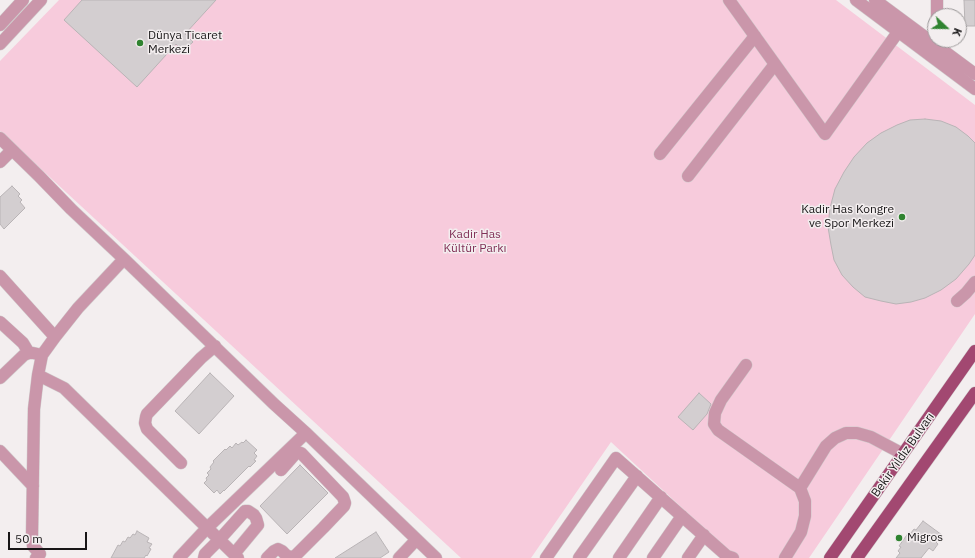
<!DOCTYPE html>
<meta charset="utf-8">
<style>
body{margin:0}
#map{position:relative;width:975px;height:558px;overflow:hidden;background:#f3eeef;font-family:"IBM Plex Sans",sans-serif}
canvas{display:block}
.north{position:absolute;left:927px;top:8px;width:40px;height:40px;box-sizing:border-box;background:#f3eeef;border:1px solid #9b9899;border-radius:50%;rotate:112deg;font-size:11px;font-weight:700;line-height:16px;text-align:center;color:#181617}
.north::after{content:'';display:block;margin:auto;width:14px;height:18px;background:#2f8330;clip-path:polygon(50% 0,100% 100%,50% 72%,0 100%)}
.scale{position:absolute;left:8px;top:532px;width:79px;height:18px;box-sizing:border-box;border:2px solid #181617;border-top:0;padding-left:5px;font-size:12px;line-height:14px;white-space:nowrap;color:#181617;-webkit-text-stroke:3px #f3eeef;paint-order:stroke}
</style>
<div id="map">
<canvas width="975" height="558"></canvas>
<div class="north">K</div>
<div class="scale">50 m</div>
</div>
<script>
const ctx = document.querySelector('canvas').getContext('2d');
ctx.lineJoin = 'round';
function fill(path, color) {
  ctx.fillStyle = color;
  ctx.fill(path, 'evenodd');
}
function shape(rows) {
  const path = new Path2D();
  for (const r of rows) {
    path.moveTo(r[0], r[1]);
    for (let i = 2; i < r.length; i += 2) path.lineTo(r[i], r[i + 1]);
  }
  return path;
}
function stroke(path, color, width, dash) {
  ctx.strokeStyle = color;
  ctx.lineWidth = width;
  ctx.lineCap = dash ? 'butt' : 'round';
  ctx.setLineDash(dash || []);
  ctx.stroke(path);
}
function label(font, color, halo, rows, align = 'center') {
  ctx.font = font + ' "IBM Plex Sans",sans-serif';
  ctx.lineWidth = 3;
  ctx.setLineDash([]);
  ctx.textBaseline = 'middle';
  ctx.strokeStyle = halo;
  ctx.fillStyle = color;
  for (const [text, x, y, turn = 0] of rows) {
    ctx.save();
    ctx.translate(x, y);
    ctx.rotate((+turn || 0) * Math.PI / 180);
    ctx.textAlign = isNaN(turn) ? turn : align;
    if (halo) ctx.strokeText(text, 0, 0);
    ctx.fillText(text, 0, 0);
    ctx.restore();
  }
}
const green = shape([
 [59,0,836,0,975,105,975,314,809,558,736,558,611,442,531,558,461,558,0,131,0,61]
]);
const building = shape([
 [82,0,216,0,185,34,193,42,183,51,176,44,137,87,64,20,82,0],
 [964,0,975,0,975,26,965,26,964,0],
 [925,119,941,121,956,127,968,136,975,143,975,255,969,264,956,279,941,290,925,298,911,302,896,304,881,301,865,297,853,287,842,275,834,260,831,245,828,227,830,208,835,189,844,172,854,157,867,143,881,133,897,125,910,120,925,119],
 [12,186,20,194,18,196,22,200,20,202,25,208,4,229,0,224,0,197,12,186],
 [210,373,234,396,199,434,175,411,210,373],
 [699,393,711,404,707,414,693,430,678,417,699,393],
 [246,440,257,450,254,453,257,456,254,460,256,461,250,467,249,466,224,491,224,490,220,494,217,490,214,493,204,483,207,480,206,478,209,475,207,473,211,469,210,467,214,462,213,461,225,449,226,450,230,446,232,448,236,443,238,445,242,442,243,443,246,440],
 [300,465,328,493,287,534,260,506,300,465],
 [923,521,942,535,936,542,938,544,933,551,929,548,921,558,896,558,900,553,898,551,901,547,899,546,909,532,911,533,914,529,916,530,923,521],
 [137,531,149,538,147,542,152,544,149,548,151,549,147,556,146,555,144,558,111,558,118,545,120,546,123,541,125,542,128,537,130,538,133,534,135,535,137,531],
 [376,532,389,552,380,558,335,558,376,532]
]);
const minor = shape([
 [729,0,825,134,898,32],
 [856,0,975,89],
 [875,0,975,74],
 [937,0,937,16],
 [0,25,23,0],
 [0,44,41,0],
 [0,138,39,176,71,209,124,259,274,404,306,433,436,558],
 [660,154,755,36],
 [0,162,12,150],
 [688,176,775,64],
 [0,276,55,337],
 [957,301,966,293,975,282],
 [0,322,23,343,29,353],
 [746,365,721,400,715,413,714,424,718,430,800,488,805,501,805,516,801,532,785,558],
 [38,375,64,388,238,558],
 [0,378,24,355,29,353,33,353,42,355],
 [0,451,33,486],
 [181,463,147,429,145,423,146,417,147,414,201,358,215,346],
 [800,488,826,446,835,438,846,433,857,433,871,437,903,454],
 [36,558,40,554,33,546,32,536,34,409,38,375,42,355,55,337,78,308,124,259],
 [179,558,207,528,306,433],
 [204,558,205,554,219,540,245,511,248,511,254,515,256,518,258,525,234,554],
 [267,558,274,551,278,549,282,551,287,556,292,557,295,556,323,528,344,506,345,503,343,497,301,453,297,452,296,453,281,470],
 [399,558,416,540],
 [546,558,616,458,727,556,733,558],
 [579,558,637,476],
 [619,558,661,497],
 [653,558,682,516],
 [688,558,704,535]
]);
const major = shape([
 [830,558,975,351],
 [857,558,975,393]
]);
const markers = [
 [140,43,4,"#2f8330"],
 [902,217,4,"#2f8330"],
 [899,538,4,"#2f8330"]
];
const poiNames = [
 ["Dünya Ticaret",148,36],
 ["Merkezi",148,50],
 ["Kadir Has Kongre",894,210,"right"],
 ["ve Spor Merkezi",894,224,"right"],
 ["Migros",907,538]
];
const parkNames = [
 ["Kadir Has",475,235],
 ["Kültür Parkı",475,249]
];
const streetNames = [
 ["Bekir Yıldız Bulvarı",903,455,-55]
];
fill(green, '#f7cbdc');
fill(building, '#d3ced0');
stroke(building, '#b9b4b6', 1);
stroke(minor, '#d0cbcc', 13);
stroke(major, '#d0cbcc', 13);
stroke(minor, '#ca96aa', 12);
stroke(major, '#a24871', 12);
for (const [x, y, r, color] of markers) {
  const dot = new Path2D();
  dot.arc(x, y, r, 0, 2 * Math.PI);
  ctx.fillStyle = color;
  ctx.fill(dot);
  stroke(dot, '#f3eeef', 1.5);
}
label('12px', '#181617', '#f3eeef', poiNames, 'left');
label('12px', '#813057', '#f3eeef', parkNames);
label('12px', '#181617', '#f3eeef', streetNames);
</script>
